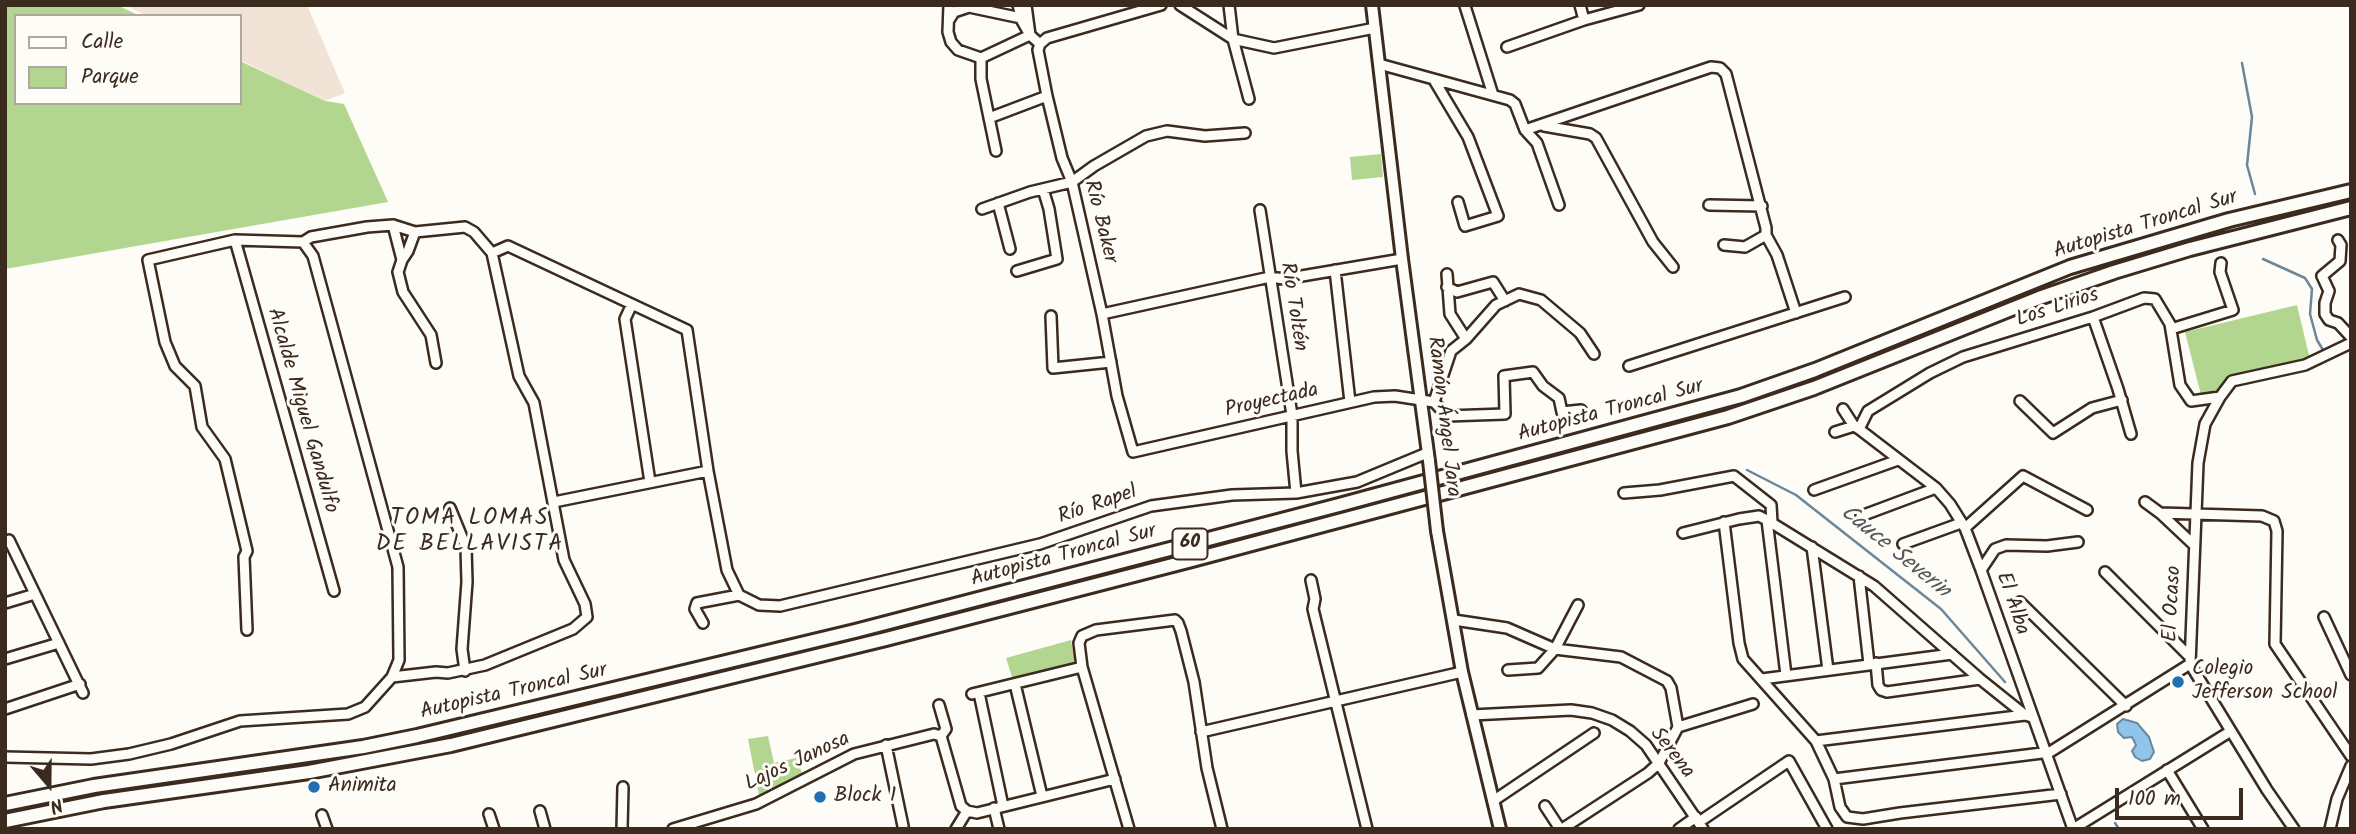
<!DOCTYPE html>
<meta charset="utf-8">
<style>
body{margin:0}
#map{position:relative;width:2356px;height:834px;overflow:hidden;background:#fdfcf7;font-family:Kalam,sans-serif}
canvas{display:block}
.frame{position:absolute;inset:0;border:7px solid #3b2a1e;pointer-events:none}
.legend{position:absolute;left:14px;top:14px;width:228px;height:91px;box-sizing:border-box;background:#fdfcf7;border:2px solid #afa8a0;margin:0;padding:9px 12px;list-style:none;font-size:21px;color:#3b2a1e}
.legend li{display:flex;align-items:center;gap:14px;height:35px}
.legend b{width:35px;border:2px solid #afa8a0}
.north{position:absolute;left:14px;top:750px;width:70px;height:70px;-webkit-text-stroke:5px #fdfcf7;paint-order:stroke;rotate:160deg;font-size:19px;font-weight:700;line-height:28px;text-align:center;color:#3b2a1e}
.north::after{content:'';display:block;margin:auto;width:24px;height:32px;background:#3b2a1e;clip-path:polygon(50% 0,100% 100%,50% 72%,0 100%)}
.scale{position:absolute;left:2115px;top:788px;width:128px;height:32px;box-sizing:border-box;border:4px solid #3b2a1e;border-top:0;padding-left:9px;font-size:21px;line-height:24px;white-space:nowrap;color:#3b2a1e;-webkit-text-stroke:5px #fdfcf7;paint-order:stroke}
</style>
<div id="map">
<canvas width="2356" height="834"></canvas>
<div class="frame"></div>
<ul class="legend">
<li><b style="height:9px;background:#fdfcf7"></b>Calle</li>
<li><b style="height:19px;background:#b2d690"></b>Parque</li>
</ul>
<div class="north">N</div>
<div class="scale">100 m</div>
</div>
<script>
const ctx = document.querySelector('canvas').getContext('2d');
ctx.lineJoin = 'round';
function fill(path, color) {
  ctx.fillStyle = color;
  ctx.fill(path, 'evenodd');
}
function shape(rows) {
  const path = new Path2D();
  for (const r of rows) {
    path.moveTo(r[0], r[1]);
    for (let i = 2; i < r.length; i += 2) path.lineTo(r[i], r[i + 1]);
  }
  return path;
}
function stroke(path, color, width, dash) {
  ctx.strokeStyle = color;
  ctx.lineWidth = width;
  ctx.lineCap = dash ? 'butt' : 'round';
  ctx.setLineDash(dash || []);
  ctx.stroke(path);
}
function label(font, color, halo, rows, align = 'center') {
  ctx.font = font + ' Kalam,sans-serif';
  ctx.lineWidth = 6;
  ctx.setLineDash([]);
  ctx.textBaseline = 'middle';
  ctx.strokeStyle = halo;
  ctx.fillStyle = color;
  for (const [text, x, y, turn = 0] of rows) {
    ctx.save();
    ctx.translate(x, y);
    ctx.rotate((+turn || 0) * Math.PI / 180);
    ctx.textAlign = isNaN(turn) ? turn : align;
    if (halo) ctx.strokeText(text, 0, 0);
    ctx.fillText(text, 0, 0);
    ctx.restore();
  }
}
const built = shape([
 [125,5,307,5,345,93,325,101,240,60,240,16,147,16]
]);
const green = shape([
 [5,5,117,5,140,16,16,16,16,103,240,103,240,61,325,101,344,104,388,202,5,269],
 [1381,154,1383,177,1352,180,1350,157],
 [2297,305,2312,368,2201,395,2185,332],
 [1071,640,1075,663,1013,680,1006,658],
 [768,736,774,763,796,758,802,773,759,795,748,739]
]);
const water = shape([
 [2123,719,2137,723,2149,737,2154,752,2150,759,2142,761,2135,757,2132,751,2136,745,2132,737,2124,738,2118,732,2117,724,2123,719]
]);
const stream = shape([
 [2242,63,2252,117,2247,165,2255,194],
 [2263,259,2305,278,2312,289,2310,314,2317,340,2323,350],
 [1747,470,1796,495,1941,609,2005,682],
 [2115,823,2119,829]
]);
const minor = shape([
 [949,5,948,32,951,42,958,50,981,58,1030,35,1022,21,1018,5],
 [1026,5,1030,35,1040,44,1038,50,1047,96,1062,158,1072,182,1102,314,1117,396,1133,452,1374,397,1395,396,1434,402,1451,351,1466,339,1496,305,1519,294,1541,300,1580,333,1594,354],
 [1180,5,1233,39,1274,48,1375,28],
 [1229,5,1233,39,1249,99],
 [1580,5,1584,20],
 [1465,6,1493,95],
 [949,20,954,12,969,7,1021,18],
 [1040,44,1047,38,1161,5],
 [1507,47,1584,20,1639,5],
 [981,58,981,79,996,151],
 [1379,64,1510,100,1515,104,1525,130,1711,67,1720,68,1726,74,1766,228,1766,235,1745,247,1724,245],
 [1434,80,1468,137,1498,216,1465,226,1458,202],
 [989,118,1047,96],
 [1544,126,1590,134,1596,138,1653,242,1673,267],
 [1525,130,1537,143,1559,205],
 [998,203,1010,249],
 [1709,205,1762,206],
 [982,209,1030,192,1072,182,1094,166,1146,136,1167,131,1205,136,1245,133],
 [1260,210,1292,415,1292,451,1296,493],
 [393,225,415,232,465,227,474,232,492,253],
 [1766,235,1777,255,1796,313],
 [235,240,334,591],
 [2338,240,2341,245,2340,261,2322,276,2329,291,2325,303,2325,314,2329,320,2338,323,2351,337],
 [303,242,311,237,367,227,393,225,402,260,398,272,403,292,431,335,436,363],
 [402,260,408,251,415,232],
 [1335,270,1350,402],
 [1017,271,1057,259,1049,209,1043,189],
 [1447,274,1450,314,1466,339],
 [1447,287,1457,292,1493,282,1505,301],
 [632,304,625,319,650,482],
 [1102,314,1270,277,1284,279,1402,259],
 [1051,316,1053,368,1111,362],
 [2093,317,2118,389,2131,434],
 [2171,329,2233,310,2220,272,2221,263],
 [1629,366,1845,297],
 [2020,401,2053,433,2092,408,2122,400],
 [1434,402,1447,416,1505,414,1504,376,1533,372,1543,386,1559,398,1562,412,1581,410],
 [1843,409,1854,426],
 [1859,429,1868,411,1930,373,1963,357,2093,317,2144,298,2155,299,2170,324,2180,385,2191,401,2220,397],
 [1835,432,1854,426,1859,429,1936,488,1950,504,1965,528,1981,570,2073,829],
 [1814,490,1898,460],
 [1624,493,1660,490,1734,476,1771,505,1772,523],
 [554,502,708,471],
 [2145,502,2160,513,2194,545],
 [450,508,466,547,467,582,462,649,465,671],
 [2160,513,2262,516,2274,521,2277,531,2275,644,2351,756],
 [1861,516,1936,488],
 [1767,520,1786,675],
 [1724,522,1739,643,1743,659,1816,741,1834,779,1840,807,1847,817,1863,819,1900,813,2061,794],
 [1965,528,2023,476,2087,510],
 [1683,533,1739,519,1759,516,1767,520,1874,586,1980,679,2025,715,2032,717],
 [9,540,83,693],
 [1903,544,1961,523],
 [1812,547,1828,670],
 [1981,570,1995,549,2006,545,2047,546,2078,542],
 [2105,572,2188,655],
 [1859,576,1869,664],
 [1311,580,1315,599,1313,609,1367,829],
 [2020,602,2126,706],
 [5,603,35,594],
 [2324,617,2351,675],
 [1454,620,1507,628,1555,649,1621,657,1667,681,1671,688,1678,727,1659,763,1648,773,1562,829],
 [703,623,695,609,697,603,739,595],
 [5,659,59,643],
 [1876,663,1878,685,1881,690,1887,692,1980,679],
 [1508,670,1538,668,1555,649,1578,605],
 [392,677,436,672,448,673,485,665,573,629,587,617,585,604,564,560,534,403,519,376,492,253,508,246,687,330,708,471,727,570,739,595,759,605,780,606,1040,544,1151,506,1232,495,1296,493,1357,482,1427,453],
 [1762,679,1952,654],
 [1015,684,1042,796],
 [979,693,1003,806],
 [972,694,1082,667],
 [939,705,946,729,941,736],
 [5,709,80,684],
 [1472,715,1571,710,1592,713,1612,720,1630,731,1646,745,1703,829],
 [1678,727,1753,704],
 [1201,732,1462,672],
 [941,736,961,806,967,811],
 [1816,741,2025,715],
 [886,745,903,826],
 [5,757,91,759,129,754,171,744,240,721,348,714,365,707,392,677,399,660,398,567,313,256,303,242,235,240,148,260,165,342,175,366,195,386,202,427,225,459,247,551,244,557,247,630],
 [2167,770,2203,829],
 [1834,779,2050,752,2190,664],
 [1493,801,1594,733],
 [1545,806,1560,829],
 [994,808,999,829],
 [540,811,545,829],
 [967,811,977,813,1115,779],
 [489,814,494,829],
 [322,815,327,829],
 [1699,822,1789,761,1827,829],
 [622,829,623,787],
 [673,829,756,804,854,754,934,734,941,736],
 [956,829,967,811],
 [1129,829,1082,667,1079,643,1082,636,1096,630,1175,620,1178,623,1181,631,1194,682,1207,768,1222,829],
 [1679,829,1696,817],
 [2073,829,2231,731],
 [2294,829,2267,790,2190,664,2198,463,2205,424,2220,397,2232,381,2305,365,2351,343],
 [2330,829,2337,799,2351,766]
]);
const major = shape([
 [1372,5,1402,259,1429,461],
 [1437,531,1462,672,1500,829]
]);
const highway = shape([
 [5,804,94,786,363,747,417,736,855,631,1339,505,1741,396,1815,370,2070,267,2229,220,2351,191],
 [5,821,104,801,309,772,451,745,886,639,1192,560,1728,417,1814,388,2039,298,2114,272,2190,249,2351,208]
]);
const majorBridge = shape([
 [1429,461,1437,531]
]);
const markers = [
 [2178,682,7,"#1f6fb2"],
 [314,787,7,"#1f6fb2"],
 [820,797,7,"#1f6fb2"]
];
const shields = [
 [1190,544,35]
];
const shieldNames = [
 ["60",1190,544]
];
const streetNames = [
 ["Río Baker",1099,222,76],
 ["Autopista Troncal Sur",2146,226,-17],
 ["Río Toltén",1292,307,81],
 ["Los Lirios",2058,309,-18],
 ["Proyectada",1272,402,-13],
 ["Alcalde Miguel Gandulfo",301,411,74],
 ["Autopista Troncal Sur",1611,412,-15],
 ["Ramón Ángel Jara",1442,417,83],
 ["Río Rapel",1098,506,-19],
 ["Autopista Troncal Sur",1064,557,-15],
 ["El Alba",2011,604,71],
 ["El Ocaso",2174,604,-87],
 ["Autopista Troncal Sur",514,693,-13],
 ["Serena",1671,754,52],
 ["Lajos Janosa",798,763,-25]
];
const poiNames = [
 ["Colegio",2192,670],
 ["Jefferson School",2192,694],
 ["Animita",328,787],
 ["Block 1",834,797]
];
const neighbourhoodNames = [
 ["TOMA LOMAS",470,520],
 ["DE BELLAVISTA",470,546]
];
const waterNames = [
 ["Cauce Severin",1894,553,39]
];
fill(built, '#f2e3d7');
fill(green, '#b2d690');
fill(water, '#90c4ed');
stroke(water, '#6e869a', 2);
stroke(stream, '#6e869a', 2.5);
stroke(minor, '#3b2a1e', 14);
stroke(major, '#3b2a1e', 16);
stroke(highway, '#3b2a1e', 18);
stroke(minor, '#fdfcf7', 9);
stroke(major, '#fdfcf7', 10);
stroke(highway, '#fdfcf7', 12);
stroke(majorBridge, '#3b2a1e', 16, []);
stroke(majorBridge, '#fdfcf7', 10);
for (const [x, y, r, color] of markers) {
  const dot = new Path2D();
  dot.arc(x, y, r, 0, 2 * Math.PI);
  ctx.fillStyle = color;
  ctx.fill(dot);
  stroke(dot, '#fdfcf7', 2.5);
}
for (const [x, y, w] of shields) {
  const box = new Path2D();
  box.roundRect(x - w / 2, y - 15.5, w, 31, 5);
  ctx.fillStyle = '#fdfcf7';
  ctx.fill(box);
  stroke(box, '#3b2a1e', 2);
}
label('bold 19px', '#3b2a1e', null, shieldNames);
label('21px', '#3b2a1e', '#fdfcf7', streetNames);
label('21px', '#3b2a1e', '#fdfcf7', poiNames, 'left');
ctx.letterSpacing = '2px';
label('23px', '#3b2a1e', '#fdfcf7', neighbourhoodNames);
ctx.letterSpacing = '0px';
label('italic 23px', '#54585c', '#fdfcf7', waterNames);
</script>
